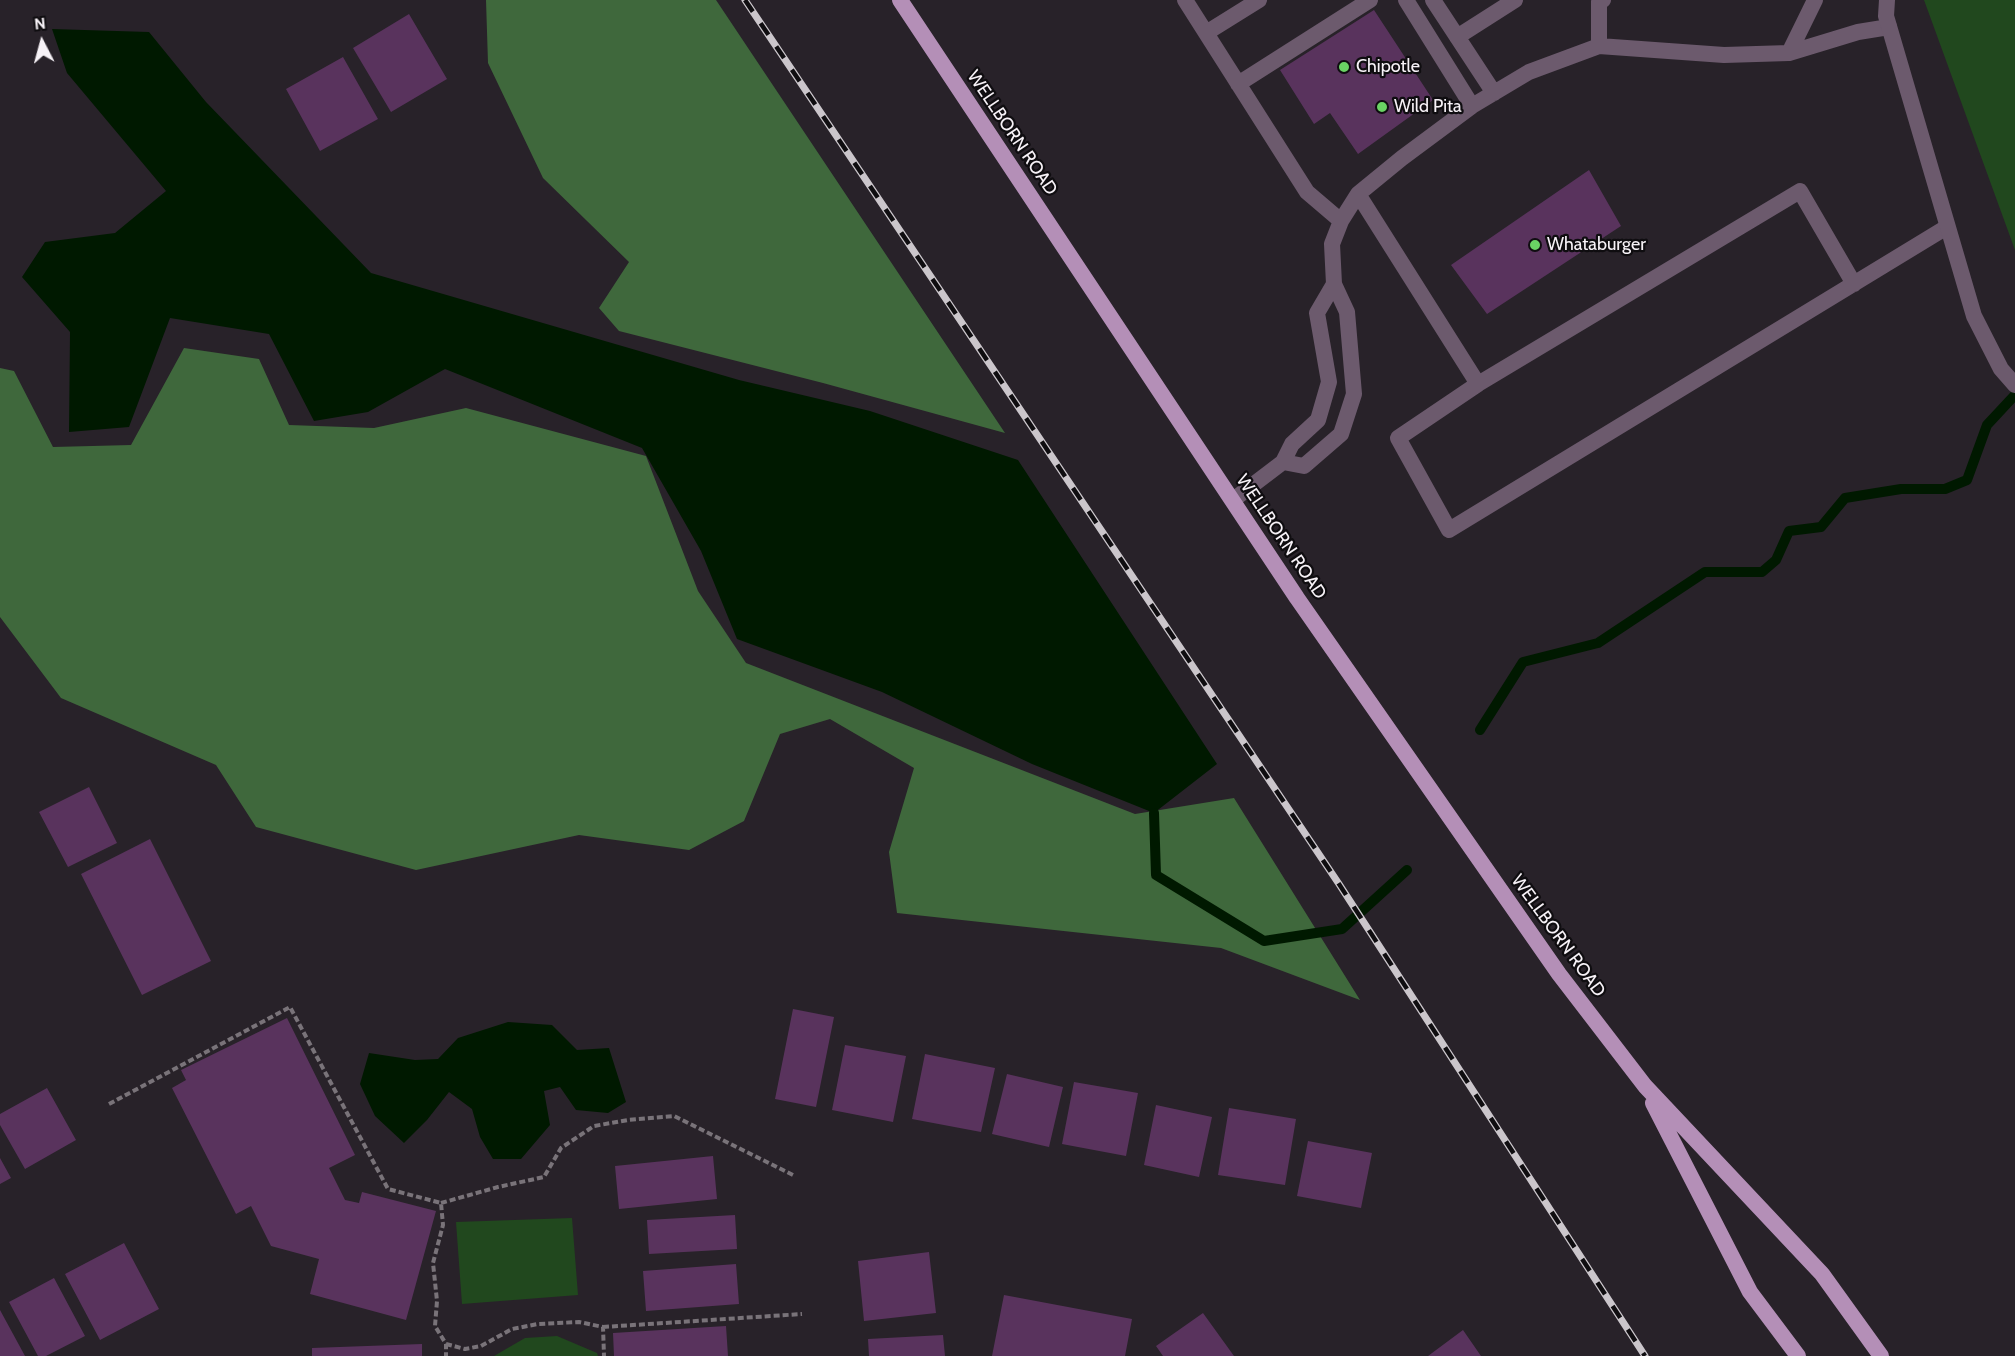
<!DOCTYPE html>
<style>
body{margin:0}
#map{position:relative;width:2015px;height:1356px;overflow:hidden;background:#282229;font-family:Cabin,sans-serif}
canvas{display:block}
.north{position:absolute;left:12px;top:12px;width:60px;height:60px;-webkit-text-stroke:4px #0f0d10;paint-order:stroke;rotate:354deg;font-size:16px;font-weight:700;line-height:24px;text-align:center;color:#f7f2f7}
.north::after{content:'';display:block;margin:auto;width:21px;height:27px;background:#f7f2f7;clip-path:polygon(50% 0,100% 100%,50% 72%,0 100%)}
</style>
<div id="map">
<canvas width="2015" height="1356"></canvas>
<div class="north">N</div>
</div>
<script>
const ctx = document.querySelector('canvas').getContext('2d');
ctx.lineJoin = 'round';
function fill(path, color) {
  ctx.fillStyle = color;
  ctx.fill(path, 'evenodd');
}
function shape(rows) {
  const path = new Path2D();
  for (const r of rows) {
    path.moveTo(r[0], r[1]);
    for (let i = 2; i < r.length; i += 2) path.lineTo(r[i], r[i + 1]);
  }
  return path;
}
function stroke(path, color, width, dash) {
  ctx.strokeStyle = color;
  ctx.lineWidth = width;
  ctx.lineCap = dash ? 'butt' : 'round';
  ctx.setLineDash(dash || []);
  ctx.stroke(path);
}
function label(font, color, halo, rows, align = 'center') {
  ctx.font = font + ' Cabin,sans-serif';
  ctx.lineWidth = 4.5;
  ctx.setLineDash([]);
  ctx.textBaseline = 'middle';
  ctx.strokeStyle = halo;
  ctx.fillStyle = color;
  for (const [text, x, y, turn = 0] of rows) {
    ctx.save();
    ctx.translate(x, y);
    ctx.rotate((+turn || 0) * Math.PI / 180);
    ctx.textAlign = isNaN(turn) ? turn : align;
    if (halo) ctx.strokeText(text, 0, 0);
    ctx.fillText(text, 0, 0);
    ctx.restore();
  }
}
const green = shape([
 [1924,0,2015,0,2015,250],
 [572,1218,578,1295,462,1304,456,1222],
 [557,1336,597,1353,598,1356,494,1356,525,1338]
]);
const forest = shape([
 [486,0,716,0,1005,433,823,383,619,331,599,308,629,262,543,178,488,63],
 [184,348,259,359,289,425,374,428,466,408,646,456,698,591,746,663,1135,814,1234,798,1360,1000,1221,948,897,913,889,852,914,768,830,719,780,734,744,821,689,850,579,835,416,870,256,827,216,765,61,698,0,617,0,368,14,371,53,447,131,445]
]);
const water = shape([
 [52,29,149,32,206,102,371,273,739,380,870,411,1018,460,1217,764,1154,813,1032,764,882,692,737,639,701,551,642,448,445,369,368,412,314,421,269,334,170,318,129,427,69,432,70,332,22,277,45,242,115,233,166,191,67,73],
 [508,1022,552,1025,577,1050,609,1048,626,1102,608,1113,576,1110,560,1087,544,1091,550,1125,521,1159,493,1159,480,1137,472,1109,449,1092,427,1120,404,1143,375,1116,360,1084,369,1053,415,1060,438,1059,458,1038]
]);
const stream = shape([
 [1480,730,1523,662,1598,643,1705,572,1762,572,1776,560,1789,531,1821,527,1845,498,1901,489,1945,489,1967,480,1987,425,2015,395],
 [1154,813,1156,875,1264,941,1342,929,1407,870]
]);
const building = shape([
 [1374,10,1433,100,1358,154,1330,113,1314,124,1280,70],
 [409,14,447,79,391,112,353,48],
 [343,57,378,119,320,151,286,89],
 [1589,170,1621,226,1487,314,1451,265],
 [89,787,117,843,68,867,39,812],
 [150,839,211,961,142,995,81,874],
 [793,1009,834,1017,816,1107,775,1099],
 [287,1018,355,1155,329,1168,345,1200,359,1203,362,1192,436,1211,406,1320,310,1294,319,1259,271,1246,251,1206,236,1214,172,1088,186,1080,181,1070],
 [845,1045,906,1056,893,1122,832,1110],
 [925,1054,995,1068,981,1132,912,1119],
 [1007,1074,1063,1087,1049,1147,992,1134],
 [1074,1082,1138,1093,1126,1156,1062,1144],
 [47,1088,76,1140,25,1169,0,1125,0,1114],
 [1156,1105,1212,1117,1199,1177,1144,1165],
 [1229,1108,1296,1119,1285,1185,1218,1175],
 [1308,1141,1372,1153,1361,1208,1297,1196],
 [713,1156,717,1199,619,1209,615,1166],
 [0,1158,11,1178,0,1184],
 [735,1215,737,1249,649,1254,647,1220],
 [124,1243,159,1309,100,1340,65,1274],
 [929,1252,936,1313,864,1321,858,1261],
 [736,1264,739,1304,646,1311,643,1271],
 [54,1278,85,1336,46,1356,38,1356,9,1302],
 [1004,1295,1132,1319,1125,1356,992,1356],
 [0,1310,25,1356,0,1356],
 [1203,1313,1234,1356,1163,1356,1156,1346],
 [726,1326,728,1356,614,1356,613,1333],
 [1463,1330,1481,1356,1428,1356],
 [943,1335,945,1356,869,1356,868,1339],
 [422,1344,422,1356,312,1356,312,1348]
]);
const path = shape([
 [109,1104,290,1007,388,1189,441,1203,443,1225,433,1263,437,1301,435,1326,446,1344,446,1356],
 [441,1203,498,1187,544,1177,561,1148,594,1126,628,1120,674,1116,793,1175],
 [603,1327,802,1314],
 [446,1344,465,1349,481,1346,512,1329,538,1324,579,1322,603,1327,604,1356]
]);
const service = shape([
 [1185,0,1307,192,1341,221],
 [1406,0,1472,106],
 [1433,0,1494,93],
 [1206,33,1259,0],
 [1457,37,1515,0],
 [1599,46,1599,2,1603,0],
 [1789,53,1815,0],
 [1238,84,1370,0],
 [1358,194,1478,384,1398,438,1449,530,1947,227],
 [1334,284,1332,244,1341,221,1358,194,1402,158,1472,106,1529,72,1599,46,1724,55,1789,53,1858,32,1889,27],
 [1478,384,1800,191,1854,284],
 [1233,500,1283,462,1292,444,1318,420,1329,382,1317,313,1334,284,1347,312,1354,394,1341,434,1304,466,1283,462]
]);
const minor = shape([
 [1887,0,1886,16,1974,316,2001,369,2015,385]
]);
const primary = shape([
 [900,0,1297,598,1559,974,1645,1086,1822,1274,1881,1356],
 [1653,1103,1750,1292,1798,1356]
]);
const rail = shape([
 [745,0,1339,884,1645,1356]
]);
const markers = [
 [1344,67,6,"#6ad364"],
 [1382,107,6,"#6ad364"],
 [1535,245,6,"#6ad364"]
];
const poiNames = [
 ["Chipotle",1356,67],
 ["Wild Pita",1394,107],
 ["Whataburger",1547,245]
];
const streetNames = [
 ["WELLBORN ROAD",1012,133,56],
 ["WELLBORN ROAD",1281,537,56],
 ["WELLBORN ROAD",1558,936,54]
];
fill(green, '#21481e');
fill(forest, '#3f683c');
fill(water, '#001900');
stroke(stream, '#001900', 10);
fill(building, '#59335d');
stroke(path, '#797379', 4, [6, 3]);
stroke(service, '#6c5a6d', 16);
stroke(minor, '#6c5a6d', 16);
stroke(primary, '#b48fb7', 16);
stroke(rail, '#cbc6cb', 7);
stroke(rail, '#0f0d10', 4.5, [14]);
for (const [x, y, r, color] of markers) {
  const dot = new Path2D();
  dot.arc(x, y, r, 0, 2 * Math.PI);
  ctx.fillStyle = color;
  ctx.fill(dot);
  stroke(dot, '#0f0d10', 2);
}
label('18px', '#f7f2f7', '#0f0d10', poiNames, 'left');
label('18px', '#f7f2f7', '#0f0d10', streetNames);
</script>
